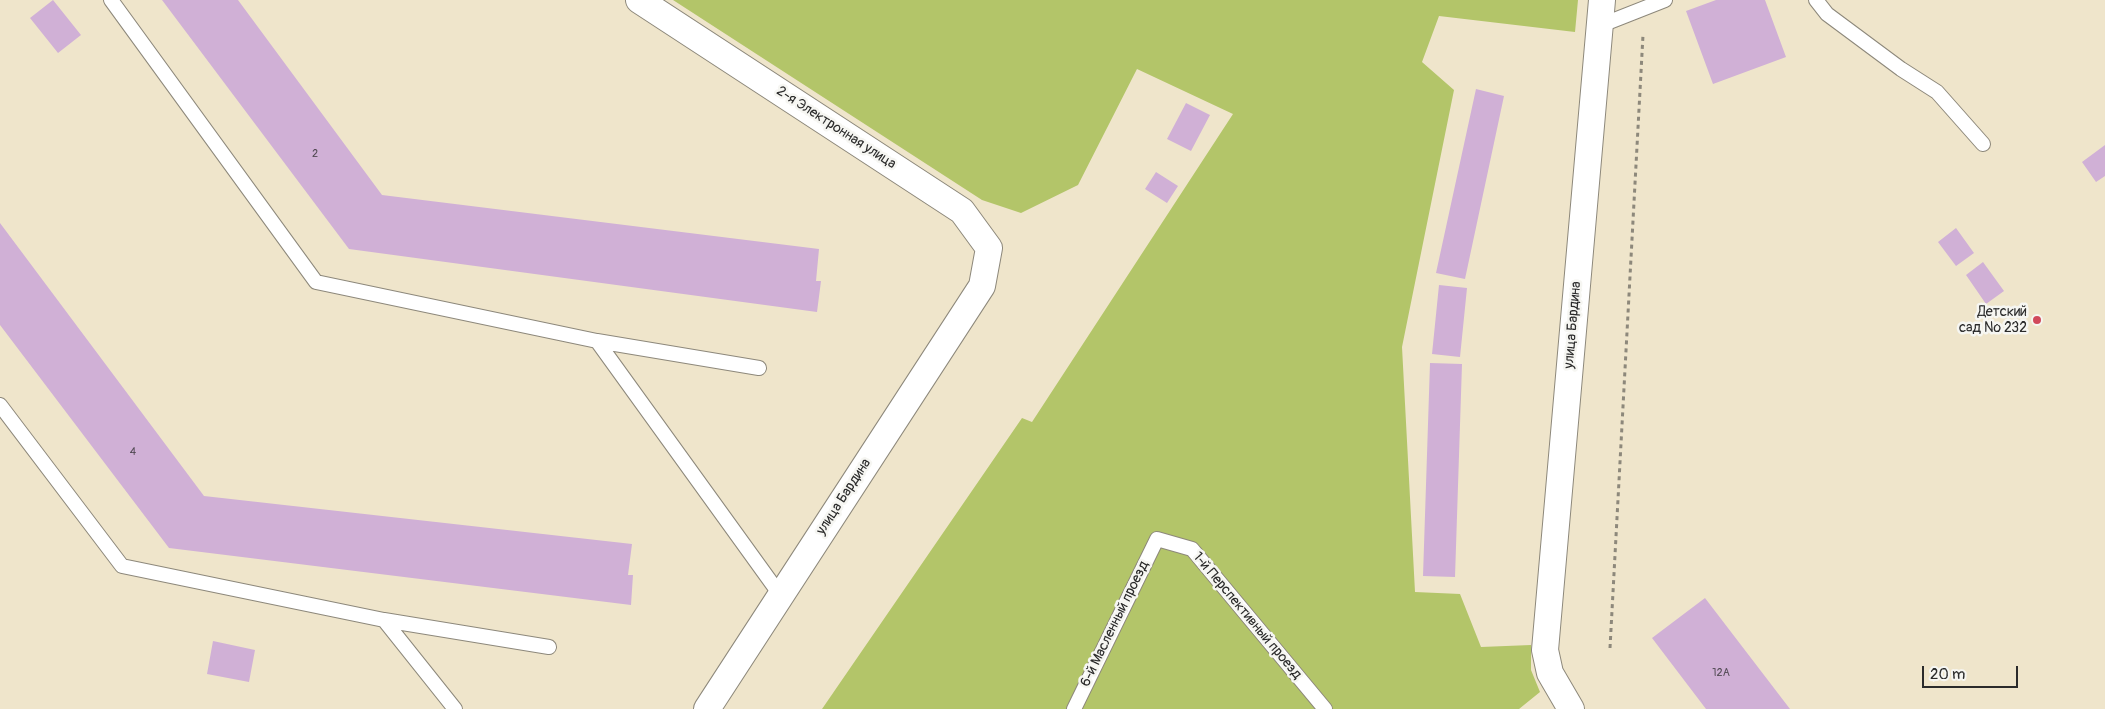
<!DOCTYPE html>
<meta charset="utf-8">
<style>
body{margin:0}
#map{position:relative;width:2105px;height:709px;overflow:hidden;background:#efe5cb;font-family:Pangolin,sans-serif}
canvas{display:block}
.scale{position:absolute;left:1922px;top:666px;width:96px;height:22px;box-sizing:border-box;border:2px solid #2b2b2b;border-top:0;padding-left:6px;font-size:15px;line-height:18px;white-space:nowrap;color:#2b2b2b;-webkit-text-stroke:4px #f6f6f2;paint-order:stroke}
</style>
<div id="map">
<canvas width="2105" height="709"></canvas>
<div class="scale">20 m</div>
</div>
<script>
const ctx = document.querySelector('canvas').getContext('2d');
ctx.lineJoin = 'round';
function fill(path, color) {
  ctx.fillStyle = color;
  ctx.fill(path, 'evenodd');
}
function shape(rows) {
  const path = new Path2D();
  for (const r of rows) {
    path.moveTo(r[0], r[1]);
    for (let i = 2; i < r.length; i += 2) path.lineTo(r[i], r[i + 1]);
  }
  return path;
}
function stroke(path, color, width, dash) {
  ctx.strokeStyle = color;
  ctx.lineWidth = width;
  ctx.lineCap = dash ? 'butt' : 'round';
  ctx.setLineDash(dash || []);
  ctx.stroke(path);
}
function label(font, color, halo, rows, align = 'center') {
  ctx.font = font + ' Pangolin,sans-serif';
  ctx.lineWidth = 5;
  ctx.setLineDash([]);
  ctx.textBaseline = 'middle';
  ctx.strokeStyle = halo;
  ctx.fillStyle = color;
  for (const [text, x, y, turn = 0] of rows) {
    ctx.save();
    ctx.translate(x, y);
    ctx.rotate((+turn || 0) * Math.PI / 180);
    ctx.textAlign = isNaN(turn) ? turn : align;
    if (halo) ctx.strokeText(text, 0, 0);
    ctx.fillText(text, 0, 0);
    ctx.restore();
  }
}
const green = shape([
 [673,0,1578,0,1575,32,1439,16,1422,62,1454,90,1402,347,1415,592,1460,594,1481,647,1531,645,1531,670,1540,692,1519,709,822,709,1022,418,1032,422,1233,114,1137,69,1078,185,1021,213,982,200]
]);
const building = shape([
 [53,0,81,35,58,53,30,18],
 [162,0,238,0,382,195,819,249,816,281,821,281,817,312,349,249],
 [1716,0,1765,0,1786,57,1713,84,1686,11],
 [1476,89,1504,96,1465,279,1436,273],
 [1186,103,1210,115,1191,151,1167,139],
 [2105,145,2105,176,2096,182,2082,162],
 [1156,172,1178,186,1167,203,1145,189],
 [0,223,204,496,632,544,628,575,633,575,631,605,169,548,0,325],
 [1956,228,1974,253,1956,266,1938,242],
 [1983,262,2004,291,1986,304,1966,275],
 [1439,285,1467,288,1460,357,1432,354],
 [1430,363,1462,364,1455,577,1423,576],
 [1705,598,1790,709,1706,709,1652,638],
 [213,641,255,650,249,682,207,674]
]);
const path = shape([
 [1610,648,1643,35]
]);
const service = shape([
 [111,0,316,282,597,341],
 [1816,0,1827,14,1901,69,1937,92,1983,144],
 [1599,26,1665,0],
 [759,368,597,341,781,596],
 [0,405,122,566,384,620],
 [455,709,384,620,549,647],
 [1074,709,1157,539,1192,549,1325,709]
]);
const minor = shape([
 [639,0,962,211,989,248,982,286,707,709],
 [1571,709,1550,673,1545,650,1602,0]
]);
const markers = [
 [2037,320,5,"#d1495b"]
];
const numberNames = [
 ["2",315,154],
 ["4",133,452],
 ["12А",1721,673]
];
const streetNames = [
 ["2-я Электронная улица",836,128,33],
 ["улица Бардина",1573,325,-85],
 ["улица Бардина",844,497,-57],
 ["1-й Перспективный проезд",1247,616,50],
 ["6-й Масленный проезд",1115,624,-64]
];
const poiNames = [
 ["Детский",2027,312],
 ["сад № 232",2027,328]
];
fill(green, '#b3c569');
fill(building, '#d0b0d6');
stroke(service, '#8d887b', 16);
stroke(minor, '#8d887b', 28);
stroke(path, '#8d887b', 3, [4, 4]);
stroke(service, '#fff', 14);
stroke(minor, '#fff', 26);
for (const [x, y, r, color] of markers) {
  const dot = new Path2D();
  dot.arc(x, y, r, 0, 2 * Math.PI);
  ctx.fillStyle = color;
  ctx.fill(dot);
  stroke(dot, '#f6f6f2', 2);
}
label('11px', '#544c56', null, numberNames);
label('14px', '#2b2b2b', '#f6f6f2', streetNames);
label('14px', '#2b2b2b', '#f6f6f2', poiNames, 'right');
</script>
